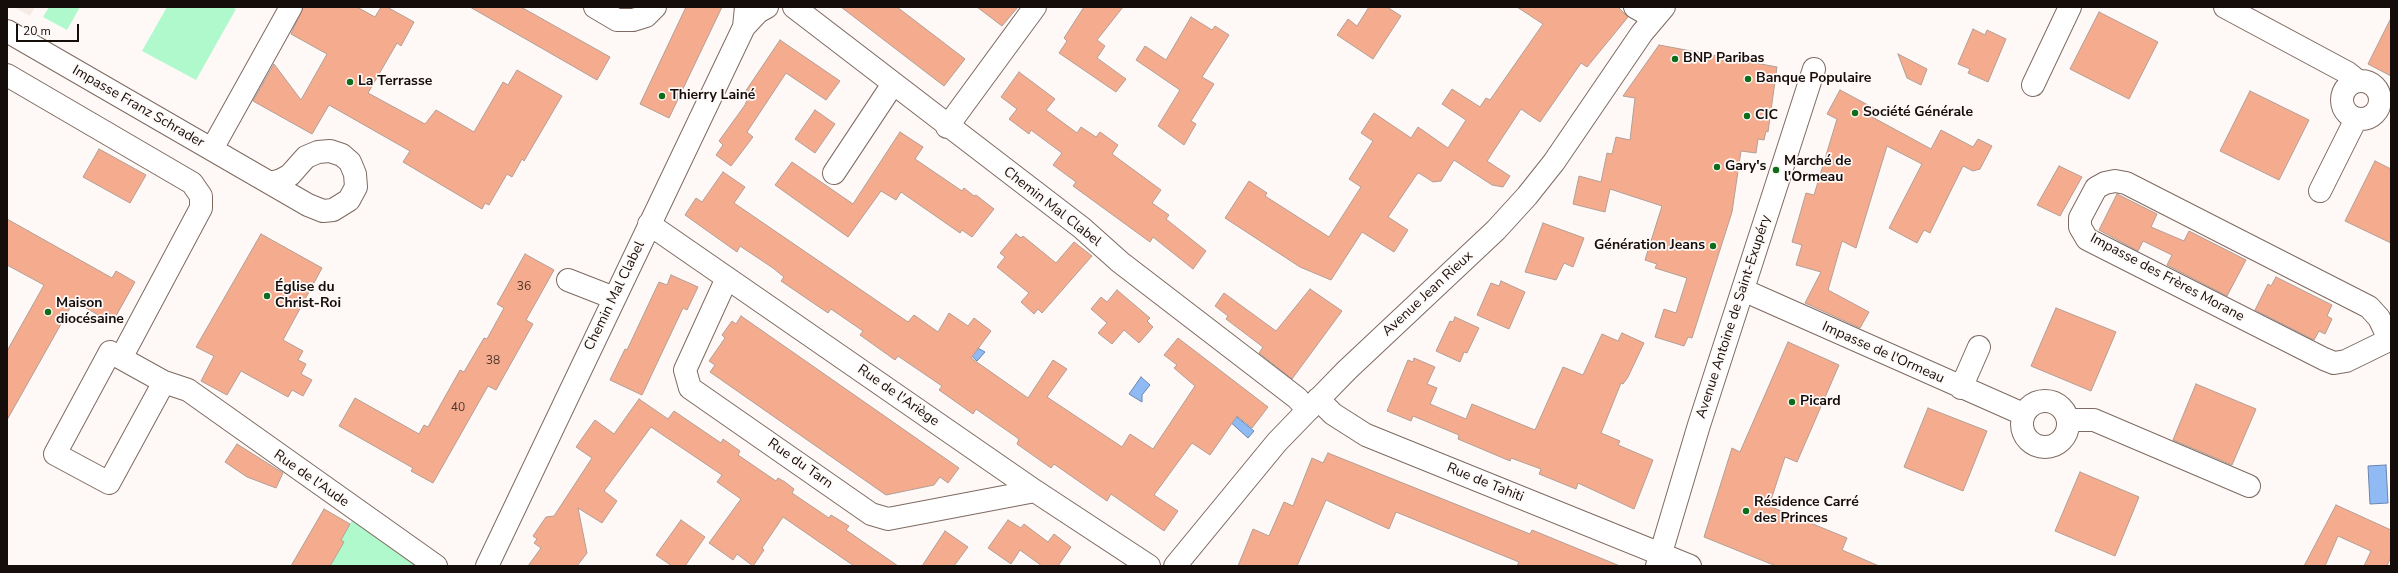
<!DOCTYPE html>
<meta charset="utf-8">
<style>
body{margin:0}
#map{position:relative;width:2398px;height:573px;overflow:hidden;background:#fef9f7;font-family:"Nunito Sans",sans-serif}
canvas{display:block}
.frame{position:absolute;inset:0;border:8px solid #140d0a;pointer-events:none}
.scale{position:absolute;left:16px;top:24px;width:63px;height:18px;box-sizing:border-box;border:2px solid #140d0a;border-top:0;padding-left:5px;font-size:12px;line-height:14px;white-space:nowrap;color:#140d0a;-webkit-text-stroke:3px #fef9f7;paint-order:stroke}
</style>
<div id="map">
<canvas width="2398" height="573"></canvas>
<div class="frame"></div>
<div class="scale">20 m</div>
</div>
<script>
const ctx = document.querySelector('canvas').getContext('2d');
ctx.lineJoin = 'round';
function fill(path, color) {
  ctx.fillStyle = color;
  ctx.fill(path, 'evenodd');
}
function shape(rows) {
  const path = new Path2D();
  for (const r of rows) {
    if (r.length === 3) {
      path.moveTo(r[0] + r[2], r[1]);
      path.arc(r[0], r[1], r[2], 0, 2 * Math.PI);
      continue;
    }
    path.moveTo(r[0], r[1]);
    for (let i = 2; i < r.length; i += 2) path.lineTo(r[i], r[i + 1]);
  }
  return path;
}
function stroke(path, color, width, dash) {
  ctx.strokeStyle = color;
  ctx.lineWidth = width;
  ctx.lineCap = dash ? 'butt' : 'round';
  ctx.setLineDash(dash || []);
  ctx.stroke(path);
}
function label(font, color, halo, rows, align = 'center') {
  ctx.font = font + ' "Nunito Sans",sans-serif';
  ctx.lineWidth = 3.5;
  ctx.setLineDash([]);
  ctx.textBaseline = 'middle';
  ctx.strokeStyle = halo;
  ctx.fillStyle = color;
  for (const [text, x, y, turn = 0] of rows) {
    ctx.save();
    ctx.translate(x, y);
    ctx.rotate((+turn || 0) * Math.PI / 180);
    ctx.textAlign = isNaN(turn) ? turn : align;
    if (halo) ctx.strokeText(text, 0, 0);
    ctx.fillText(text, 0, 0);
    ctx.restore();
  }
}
const built = shape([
 [14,7,35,7,30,16]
]);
const green = shape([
 [49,7,80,7,67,30,43,17],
 [167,7,232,7,236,9,196,80,142,51],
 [352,520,388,546,416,566,330,566,344,542,341,540]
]);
const water = shape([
 [972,345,985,352,977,361,962,347,972,345],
 [1141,377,1150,385,1142,395,1142,402,1129,394,1141,377],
 [1232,413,1254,431,1248,438,1227,419,1232,413],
 [2386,465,2388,503,2370,504,2368,466,2386,465]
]);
const building = shape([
 [303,7,357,7,375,17,381,7,387,7,414,22,401,46,397,43,368,93,425,124,436,110,474,132,503,82,508,85,517,70,562,96,524,161,522,159,512,177,507,174,489,205,485,203,482,209,403,162,410,151,329,105,312,134,253,101,274,64,301,100,327,54,291,34,303,7],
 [470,7,521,7,610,57,597,80,470,7],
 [686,7,722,7,669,118,640,104,686,7],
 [841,7,897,7,965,59,944,86,841,7],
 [977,7,1018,7,1002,26,977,7],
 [1084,7,1123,7,1097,40,1105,46,1097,58,1126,79,1116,92,1059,53,1067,41,1064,38,1084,7],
 [1369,7,1387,7,1401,16,1373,59,1337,35,1348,19,1357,26,1369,7],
 [1517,7,1618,7,1628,17,1587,67,1581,63,1540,122,1521,109,1487,161,1510,176,1503,187,1492,185,1454,160,1441,181,1433,182,1419,173,1417,174,1388,217,1408,230,1394,252,1362,232,1331,280,1300,267,1225,218,1249,181,1267,193,1265,196,1329,237,1361,187,1349,179,1373,141,1361,133,1374,113,1411,138,1418,127,1448,148,1466,120,1442,104,1452,89,1480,107,1486,98,1490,100,1543,24,1517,7],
 [2099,12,2158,42,2129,99,2070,69,2099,12],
 [1191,17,1212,30,1215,26,1229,35,1202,77,1214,84,1191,121,1196,124,1184,145,1158,126,1180,90,1136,60,1145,46,1166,60,1191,17],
 [2391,18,2391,76,2368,64,2391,18],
 [1973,29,1985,35,1987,30,2006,39,1988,82,1968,73,1970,69,1958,64,1973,29],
 [780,40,840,81,826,100,786,73,747,132,753,137,731,166,716,155,723,145,719,141,745,105,749,95,745,92,780,40],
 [1659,45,1777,67,1768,132,1766,131,1764,140,1758,139,1756,153,1741,151,1732,212,1692,338,1688,337,1684,346,1655,337,1664,309,1676,313,1687,278,1655,268,1657,264,1645,260,1662,206,1610,189,1605,212,1573,204,1579,176,1601,182,1607,153,1612,154,1616,137,1630,140,1635,98,1623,96,1659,45],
 [1898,54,1927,69,1921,85,1907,78,1898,54],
 [1019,72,1055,99,1046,110,1077,133,1081,127,1096,137,1100,132,1118,145,1112,154,1161,190,1152,203,1169,215,1166,219,1206,251,1193,269,1153,237,1150,242,1073,186,1076,182,1053,165,1062,153,1031,130,1029,134,1009,119,1017,109,1001,97,1019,72],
 [1840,90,1881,112,1863,112,1931,149,1941,130,1973,147,1978,139,1992,146,1980,169,1973,171,1963,166,1930,233,1924,230,1917,243,1889,228,1922,164,1887,146,1856,248,1842,241,1828,290,1869,312,1860,328,1805,303,1821,272,1796,265,1802,245,1792,242,1806,193,1814,195,1837,119,1827,114,1840,90],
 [2250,91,2309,120,2279,180,2220,151,2250,91],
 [815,110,835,124,815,153,795,139,815,110],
 [900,132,923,147,915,159,962,191,964,188,974,196,976,195,994,209,972,237,962,230,960,233,901,192,896,200,881,191,848,237,775,185,792,162,853,204,900,132],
 [99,149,146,175,130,203,83,177,99,149],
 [2375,161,2391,169,2391,243,2345,221,2375,161],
 [2059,166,2082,177,2060,216,2037,205,2059,166],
 [723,172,745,187,734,203,908,322,914,315,938,332,949,313,968,326,974,318,991,331,971,358,1028,398,1053,360,1067,369,1047,397,1122,447,1130,434,1153,449,1195,386,1174,368,1177,365,1164,355,1178,338,1268,407,1252,428,1237,416,1210,455,1192,443,1154,495,1178,511,1164,531,1111,494,1107,501,1054,464,1051,468,1017,444,1019,439,976,409,973,414,939,390,942,386,898,356,895,360,860,335,863,331,831,309,828,313,781,281,784,277,773,268,740,246,737,252,685,215,696,198,702,202,723,172],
 [2117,194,2157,214,2151,227,2184,241,2189,231,2246,260,2227,296,2167,265,2172,255,2143,241,2138,251,2099,230,2117,194],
 [7,219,112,278,116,271,135,282,112,323,74,301,7,420,7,351,44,285,7,265,7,219],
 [1543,223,1584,238,1573,267,1564,263,1556,280,1525,272,1543,223],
 [261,234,322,268,283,340,303,351,298,360,306,364,301,374,312,380,303,396,292,390,288,397,241,371,227,395,201,381,214,356,196,347,261,234],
 [1016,234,1021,238,1023,236,1056,263,1074,242,1092,256,1042,313,1038,309,1034,314,1021,302,1029,293,997,267,1005,257,1000,253,1016,234],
 [525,254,554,270,526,320,533,324,496,390,488,386,433,483,411,471,413,468,339,426,355,398,419,434,424,425,428,427,460,370,464,372,484,338,487,339,504,308,497,304,525,254],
 [671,275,698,287,687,310,683,308,642,395,610,380,625,349,627,350,659,282,667,285,671,275],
 [2276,277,2332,305,2327,316,2332,319,2325,334,2319,331,2314,340,2255,310,2268,284,2271,286,2276,277],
 [1501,281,1525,292,1509,329,1477,315,1491,283,1499,286,1501,281],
 [1310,289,1342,311,1292,379,1259,353,1263,347,1226,319,1228,316,1215,306,1224,293,1276,331,1310,289],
 [1117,290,1150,318,1147,321,1153,327,1139,343,1124,330,1112,344,1098,333,1107,323,1091,309,1101,297,1107,302,1117,290],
 [2056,308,2116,332,2091,391,2031,366,2056,308],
 [741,316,959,468,948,483,940,477,934,485,886,495,710,372,715,365,709,361,725,338,722,335,732,321,736,324,741,316],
 [1455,317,1479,328,1467,353,1464,352,1460,362,1436,351,1450,321,1453,322,1455,317],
 [1622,333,1644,343,1628,377,1623,384,1621,383,1601,433,1620,441,1618,445,1653,460,1634,509,1578,483,1576,489,1539,474,1541,469,1511,458,1510,461,1458,439,1459,435,1413,416,1411,421,1387,411,1408,360,1413,362,1414,358,1435,367,1427,384,1437,388,1430,404,1466,419,1472,404,1535,430,1563,367,1583,375,1602,334,1618,341,1622,333],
 [1788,342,1839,365,1797,462,1785,457,1769,506,1847,538,1842,550,1879,566,1776,566,1704,537,1732,448,1740,452,1788,342],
 [2196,384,2256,409,2232,465,2173,440,2196,384],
 [639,399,668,419,674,411,721,443,723,439,740,451,738,455,776,481,778,478,785,482,794,489,792,493,829,518,831,515,849,526,846,530,898,566,854,566,783,517,762,548,764,550,753,566,737,554,733,560,709,543,741,499,717,482,722,475,651,427,604,491,617,501,602,523,578,508,587,553,577,566,528,566,541,548,534,543,537,539,533,536,546,517,554,516,592,458,576,447,595,420,614,434,639,399],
 [1928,408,1987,431,1963,491,1904,467,1928,408],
 [237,444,283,473,276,488,247,477,225,462,237,444],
 [1328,453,1530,534,1532,530,1620,566,1517,566,1519,562,1396,512,1389,529,1326,500,1297,566,1238,566,1253,529,1269,536,1284,502,1293,506,1312,458,1323,463,1328,453],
 [2080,472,2139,497,2115,556,2055,531,2080,472],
 [2336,505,2391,530,2391,557,2387,566,2364,566,2371,551,2338,536,2325,566,2304,566,2336,505],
 [324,509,350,524,341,540,344,542,330,566,291,566,324,509],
 [681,520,705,537,685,566,672,566,656,555,681,520],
 [1008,520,1021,528,1024,524,1048,542,1054,534,1071,547,1058,566,1042,566,1020,550,1011,564,988,548,1008,520],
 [945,531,968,547,954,566,922,566,945,531]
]);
const minor = shape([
 [595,7,617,20,633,20,646,16,655,7],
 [794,7,1082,228,1120,262,1297,398,1308,410],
 [1635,7,1654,18],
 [2225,7,2348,73,2358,81],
 [744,27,758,12,767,7],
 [7,31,308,205,323,211,333,210,349,200,356,187,355,174,350,162,342,155,330,151,318,152,306,157,290,175,281,180,270,183],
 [7,75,192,183,201,196,201,208,121,358],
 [2361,100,19],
 [2033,85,2070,7],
 [947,127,1035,7],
 [212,149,291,7],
 [834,173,893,84],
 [2320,191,2356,119],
 [649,224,1035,491,1149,566],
 [727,278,685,370,690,388,871,514,888,519,1035,491],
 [568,280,614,298],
 [1743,290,2023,414],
 [2389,339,2379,318,2369,307,2126,183,2115,181,2105,183,2096,188,2080,218,2080,227,2087,239,2324,359,2334,363,2346,361,2391,339],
 [164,382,109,483,55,454,110,352,164,382,188,390,436,566],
 [1961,388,1979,347],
 [1318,399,1333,414,1366,435,1690,566],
 [2045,424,23],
 [2068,420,2094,420,2249,486],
 [487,566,744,27,746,7]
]);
const major = shape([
 [1175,566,1277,442,1308,410,1347,370,1496,230,1527,196,1554,162,1642,33,1664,7],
 [1657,566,1699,425,1814,69]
]);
const markers = [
 [1675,59,4,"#0f6d19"],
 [1748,79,4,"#0f6d19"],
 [350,82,4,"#0f6d19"],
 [662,96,4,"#0f6d19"],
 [1855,113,4,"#0f6d19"],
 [1747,116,4,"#0f6d19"],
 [1717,167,4,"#0f6d19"],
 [1776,170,4,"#0f6d19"],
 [1713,246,4,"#0f6d19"],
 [267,296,4,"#0f6d19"],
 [48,312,4,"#0f6d19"],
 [1792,402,4,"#0f6d19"],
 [1746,511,4,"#0f6d19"]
];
const numberNames = [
 ["36",524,287],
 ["38",493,361],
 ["40",458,408]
];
const poiNames = [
 ["BNP Paribas",1683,59],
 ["Banque Populaire",1756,79],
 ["La Terrasse",358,82],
 ["Thierry Lainé",670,96],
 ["Société Générale",1863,113],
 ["CIC",1755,116],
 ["Marché de",1784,162],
 ["l'Ormeau",1784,178],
 ["Gary's",1725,167],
 ["Génération Jeans",1705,246,"right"],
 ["Église du",275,288],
 ["Christ-Roi",275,304],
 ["Maison",56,304],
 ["diocésaine",56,320],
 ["Picard",1800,402],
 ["Résidence Carré",1754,503],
 ["des Princes",1754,519]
];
const streetNames = [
 ["Impasse Franz Schrader",138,107,30],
 ["Chemin Mal Clabel",1052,207,38],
 ["Impasse des Frères Morane",2167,278,28],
 ["Avenue Jean Rieux",1428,294,-43],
 ["Chemin Mal Clabel",615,296,-64],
 ["Avenue Antoine de Saint-Exupéry",1734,317,-72],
 ["Impasse de l'Ormeau",1883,353,24],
 ["Rue de l'Ariège",898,396,35],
 ["Rue du Tarn",800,464,35],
 ["Rue de l'Aude",311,479,35],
 ["Rue de Tahiti",1485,483,22]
];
fill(built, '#f6eae5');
fill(green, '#b0f9cc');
fill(water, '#8fbaf4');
stroke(water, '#6a86ae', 1);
fill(building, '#f5ac8e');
stroke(building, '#b39e95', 1);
stroke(minor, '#7e6a61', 24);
stroke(major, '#7e6a61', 24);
stroke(minor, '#fff', 22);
stroke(major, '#fff', 22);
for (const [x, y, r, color] of markers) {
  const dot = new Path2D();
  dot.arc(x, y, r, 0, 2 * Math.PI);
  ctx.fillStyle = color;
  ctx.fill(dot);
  stroke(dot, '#fef9f7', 1.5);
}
label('12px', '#4c352b', null, numberNames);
label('bold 14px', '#140d0a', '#fef9f7', poiNames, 'left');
label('14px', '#140d0a', '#fef9f7', streetNames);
</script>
